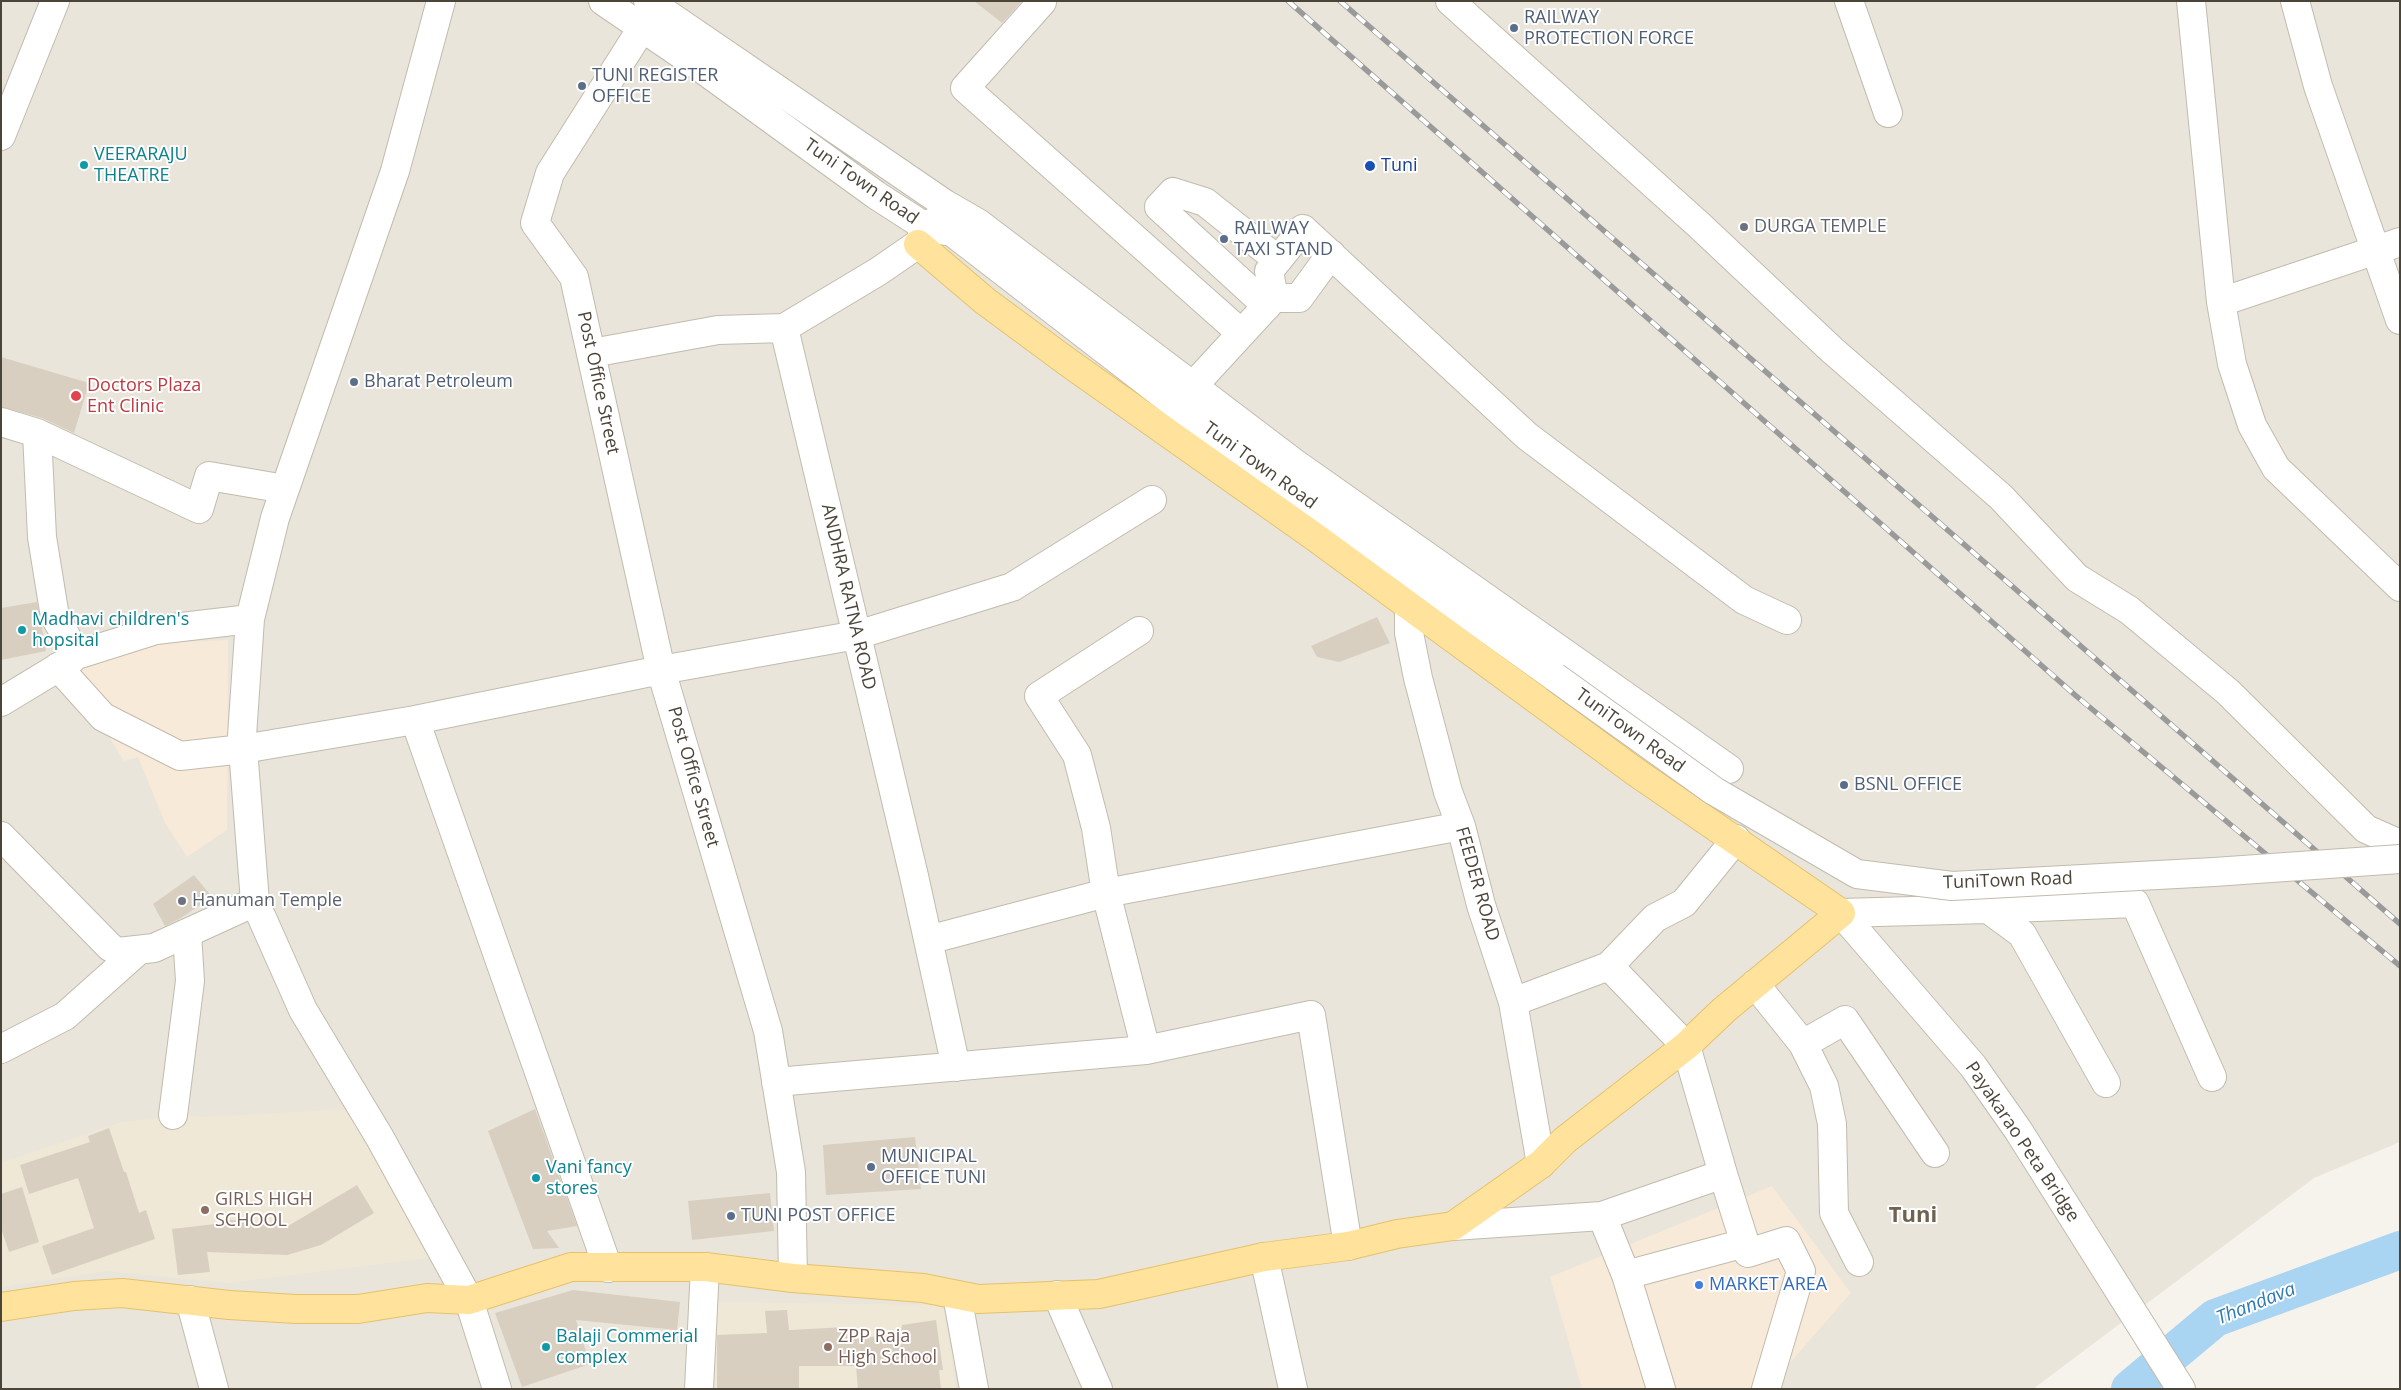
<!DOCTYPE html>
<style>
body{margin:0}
#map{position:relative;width:2401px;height:1390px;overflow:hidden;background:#f6f3ec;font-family:"Open Sans",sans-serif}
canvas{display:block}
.frame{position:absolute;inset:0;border:2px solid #4b4439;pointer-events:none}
</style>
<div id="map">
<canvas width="2401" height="1390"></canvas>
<div class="frame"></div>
</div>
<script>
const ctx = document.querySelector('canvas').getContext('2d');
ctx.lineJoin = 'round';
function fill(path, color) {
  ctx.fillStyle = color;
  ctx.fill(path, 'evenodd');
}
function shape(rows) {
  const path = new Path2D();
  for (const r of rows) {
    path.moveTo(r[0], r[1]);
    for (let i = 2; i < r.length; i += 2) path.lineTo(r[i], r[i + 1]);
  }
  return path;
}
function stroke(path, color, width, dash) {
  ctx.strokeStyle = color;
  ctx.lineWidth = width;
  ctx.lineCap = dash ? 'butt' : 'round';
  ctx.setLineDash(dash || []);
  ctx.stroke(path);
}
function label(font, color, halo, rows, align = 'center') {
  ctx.font = font + ' "Open Sans",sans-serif';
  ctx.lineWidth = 4;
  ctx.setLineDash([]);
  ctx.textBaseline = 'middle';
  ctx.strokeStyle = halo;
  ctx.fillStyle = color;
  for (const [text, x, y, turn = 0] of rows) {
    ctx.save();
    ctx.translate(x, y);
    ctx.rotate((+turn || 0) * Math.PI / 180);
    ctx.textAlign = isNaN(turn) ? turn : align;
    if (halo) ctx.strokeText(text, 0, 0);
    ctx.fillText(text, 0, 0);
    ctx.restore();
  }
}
const residential = shape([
 [1,1,2400,1,2400,1142,2314,1178,2033,1389,1,1389]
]);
const commercial = shape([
 [228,640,227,830,187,857,165,823,138,757,124,761,95,714,83,719,57,677,81,666,158,643],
 [1772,1186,1851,1293,1767,1389,1582,1389,1550,1277]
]);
const education = shape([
 [351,1109,436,1257,228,1283,107,1271,1,1287,1,1163,118,1123,173,1115,205,1117],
 [706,1302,943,1305,956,1389,705,1389]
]);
const river = shape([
 [2130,1389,2215,1318,2400,1250]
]);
const building = shape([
 [974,1,1022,1,1002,23],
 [1,357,89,383,74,433,42,418,1,407],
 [37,602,46,651,1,660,1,608],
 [1377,617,1390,643,1339,662,1317,657,1311,646],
 [194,875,212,897,181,918,165,926,153,904],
 [535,1109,577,1226,547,1231,559,1248,533,1249,488,1131],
 [109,1128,124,1172,126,1172,139,1213,146,1210,155,1239,52,1275,42,1246,94,1228,78,1178,29,1194,20,1165,90,1142,88,1136],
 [915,1137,921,1189,826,1195,823,1145],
 [357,1185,374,1213,321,1245,287,1255,207,1252,210,1272,178,1275,172,1229,224,1223,224,1219,288,1226],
 [22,1187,39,1242,9,1252,1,1228,1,1194],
 [770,1193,774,1231,692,1240,688,1201],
 [573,1290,680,1302,677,1330,576,1320,590,1364,522,1387,495,1313],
 [787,1310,789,1330,847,1327,847,1340,901,1333,902,1325,936,1320,943,1370,939,1370,941,1389,858,1389,856,1366,799,1366,799,1389,717,1389,717,1335,767,1333,765,1311]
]);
const minor = shape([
 [441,1,395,171,275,518,250,619,242,736,255,902,303,1010,380,1138,469,1300,497,1389],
 [603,1,694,63,876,195,927,228,952,232,1189,415,1555,677],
 [648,1,945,204,978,223,1293,462,1729,769],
 [1450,1,1699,225,1832,350,2001,497,2077,578,2129,610,2228,692,2366,829,2400,844],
 [1849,1,1888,113],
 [2191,1,2221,302,2232,364,2252,425,2276,468,2400,587],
 [2295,1,2318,86,2400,320],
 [1042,2,965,88,1241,333],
 [642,28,550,173,535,223,574,277,661,670,768,1031,791,1172,793,1278],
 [1,136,55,1],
 [931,223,918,244,879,271,784,328,914,876,956,1067],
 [1274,298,1269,271,1303,229,1527,436,1744,600,1787,620],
 [2221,302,2400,242],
 [1267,306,1159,207,1173,192,1205,202,1278,260],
 [592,353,718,330,784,328],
 [1193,386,1274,298,1299,298,1331,254],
 [1,422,37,433,199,509,209,476,285,489],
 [37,433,42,537,55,617,77,655,156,630,250,619],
 [1409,606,1409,633,1418,678,1448,792,1461,826,1481,905,1513,1002,1541,1164],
 [58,667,103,717,180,756,243,749,415,720,661,670,857,635,1012,587,1152,500],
 [1,702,72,659],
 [415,720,608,1268],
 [1,836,110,947,118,952,154,948,255,902],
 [1988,909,2135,903,2212,1077],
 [1841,913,1973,1066,2018,1130,2181,1389],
 [1841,913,1988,909,2022,934,2106,1083],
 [928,940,1106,893,1461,826],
 [1755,984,1803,1044],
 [1513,1002,1609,966],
 [1,1049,65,1016,139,950],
 [1146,1050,1311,1015,1348,1246],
 [776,1082,1146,1050,1106,893,1096,828,1077,755,1039,696,1139,631],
 [173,1115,190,981,187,933],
 [1723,1174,1686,1046,1609,966,1655,918,1684,903,1736,839],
 [1453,1226,1602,1216],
 [1264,1257,1293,1389],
 [1859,1262,1834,1213,1832,1124,1824,1086,1803,1044,1845,1020,1935,1153],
 [1626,1275,1745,1243],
 [957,1295,974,1389],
 [1057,1295,1098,1389],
 [190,1300,214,1389],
 [699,1389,705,1267],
 [1661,1389,1626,1275,1602,1216,1723,1174,1748,1253,1786,1241,1801,1271,1766,1389]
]);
const major = shape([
 [1,1307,74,1296,122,1293,229,1305,296,1309,358,1309,427,1298,469,1300,571,1267,705,1267,793,1278,923,1288,978,1299,1099,1294,1264,1257,1348,1246,1397,1234,1453,1226,1541,1164,1565,1140,1686,1046,1724,1010,1841,913,1637,773,1315,537,1069,363,985,301,918,244]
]);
const rail = shape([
 [1288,1,2075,695,2400,966],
 [1340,1,2400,924]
]);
const minorBridge = shape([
 [1555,677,1714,791,1857,874,1952,886,2214,872,2400,859]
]);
const markers = [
 [1514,28,5,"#5c6f8a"],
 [582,86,5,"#5c6f8a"],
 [84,165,5,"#0f9aa8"],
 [1370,166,6,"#1a4fb4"],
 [1744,227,5,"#6b7280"],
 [1224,239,5,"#5c6f8a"],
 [354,382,5,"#5c6f8a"],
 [76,396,6,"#e0444e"],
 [22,630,5,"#0f9aa8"],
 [1844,785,5,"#5c6f8a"],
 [182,901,5,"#6b7280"],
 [871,1167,5,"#5c6f8a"],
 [536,1178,5,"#0f9aa8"],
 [205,1210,5,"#8d6e63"],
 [731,1216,5,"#5c6f8a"],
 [1699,1285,5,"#3f7fe0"],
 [546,1347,5,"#0f9aa8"],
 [828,1347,5,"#8d6e63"]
];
const serviceNames = [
 ["RAILWAY",1524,18],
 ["PROTECTION FORCE",1524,39],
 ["TUNI REGISTER",592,76],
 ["OFFICE",592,97],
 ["RAILWAY",1234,229],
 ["TAXI STAND",1234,250],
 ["Bharat Petroleum",364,382],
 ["BSNL OFFICE",1854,785],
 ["MUNICIPAL",881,1157],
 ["OFFICE TUNI",881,1178],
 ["TUNI POST OFFICE",741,1216]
];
const cultureNames = [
 ["VEERARAJU",94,155],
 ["THEATRE",94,176],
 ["Madhavi children's",32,620],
 ["hopsital",32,641],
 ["Vani fancy",546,1168],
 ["stores",546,1189],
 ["Balaji Commerial",556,1337],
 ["complex",556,1358]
];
const transitNames = [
 ["Tuni",1381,166]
];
const streetNames = [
 ["Tuni Town Road",861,182,35],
 ["Post Office Street",598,383,78],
 ["Tuni Town Road",1260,466,36],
 ["ANDHRA RATNA ROAD",848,597,77],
 ["TuniTown Road",1630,731,36],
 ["Post Office Street",693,777,74],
 ["TuniTown Road",2008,881,-2],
 ["FEEDER ROAD",1477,884,74],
 ["Payakarao Peta Bridge",2022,1142,56]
];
const worshipNames = [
 ["DURGA TEMPLE",1754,227],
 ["Hanuman Temple",192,901]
];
const healthNames = [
 ["Doctors Plaza",87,386],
 ["Ent Clinic",87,407]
];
const educationNames = [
 ["GIRLS HIGH",215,1200],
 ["SCHOOL",215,1221],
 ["ZPP Raja",838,1337],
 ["High School",838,1358]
];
const shopNames = [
 ["MARKET AREA",1709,1285]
];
const waterNames = [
 ["Thandava",2256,1304,-22]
];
const districtNames = [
 ["Tuni",1913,1216]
];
fill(residential, '#eae5da');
fill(commercial, '#f7ead8');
fill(education, '#efe8d6');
stroke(river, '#a9d4f2', 38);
fill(building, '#d8cfc1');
stroke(minor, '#c2bbae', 30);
stroke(major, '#e6c16a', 30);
stroke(minor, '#fff', 28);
stroke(major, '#ffe39c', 28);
stroke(rail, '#9a9a9a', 5.5);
stroke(rail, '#fff', 4, [11]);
stroke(minorBridge, '#c2bbae', 30, []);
stroke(minorBridge, '#fff', 28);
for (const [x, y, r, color] of markers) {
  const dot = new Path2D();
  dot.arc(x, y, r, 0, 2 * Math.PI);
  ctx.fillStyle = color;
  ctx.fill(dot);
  stroke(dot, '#fff', 2);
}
label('18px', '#4e5e75', '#fff', serviceNames, 'left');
label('18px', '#0d838f', '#fff', cultureNames, 'left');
label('18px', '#164399', '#fff', transitNames, 'left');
label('18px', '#4b4439', '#fff', streetNames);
label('18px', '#5b616d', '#fff', worshipNames, 'left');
label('18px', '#be3a42', '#fff', healthNames, 'left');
label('18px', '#785e54', '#fff', educationNames, 'left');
label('18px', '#366cbe', '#fff', shopNames, 'left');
label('italic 19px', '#2e7ab2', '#fff', waterNames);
label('bold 22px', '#6e6250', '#fff', districtNames);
</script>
